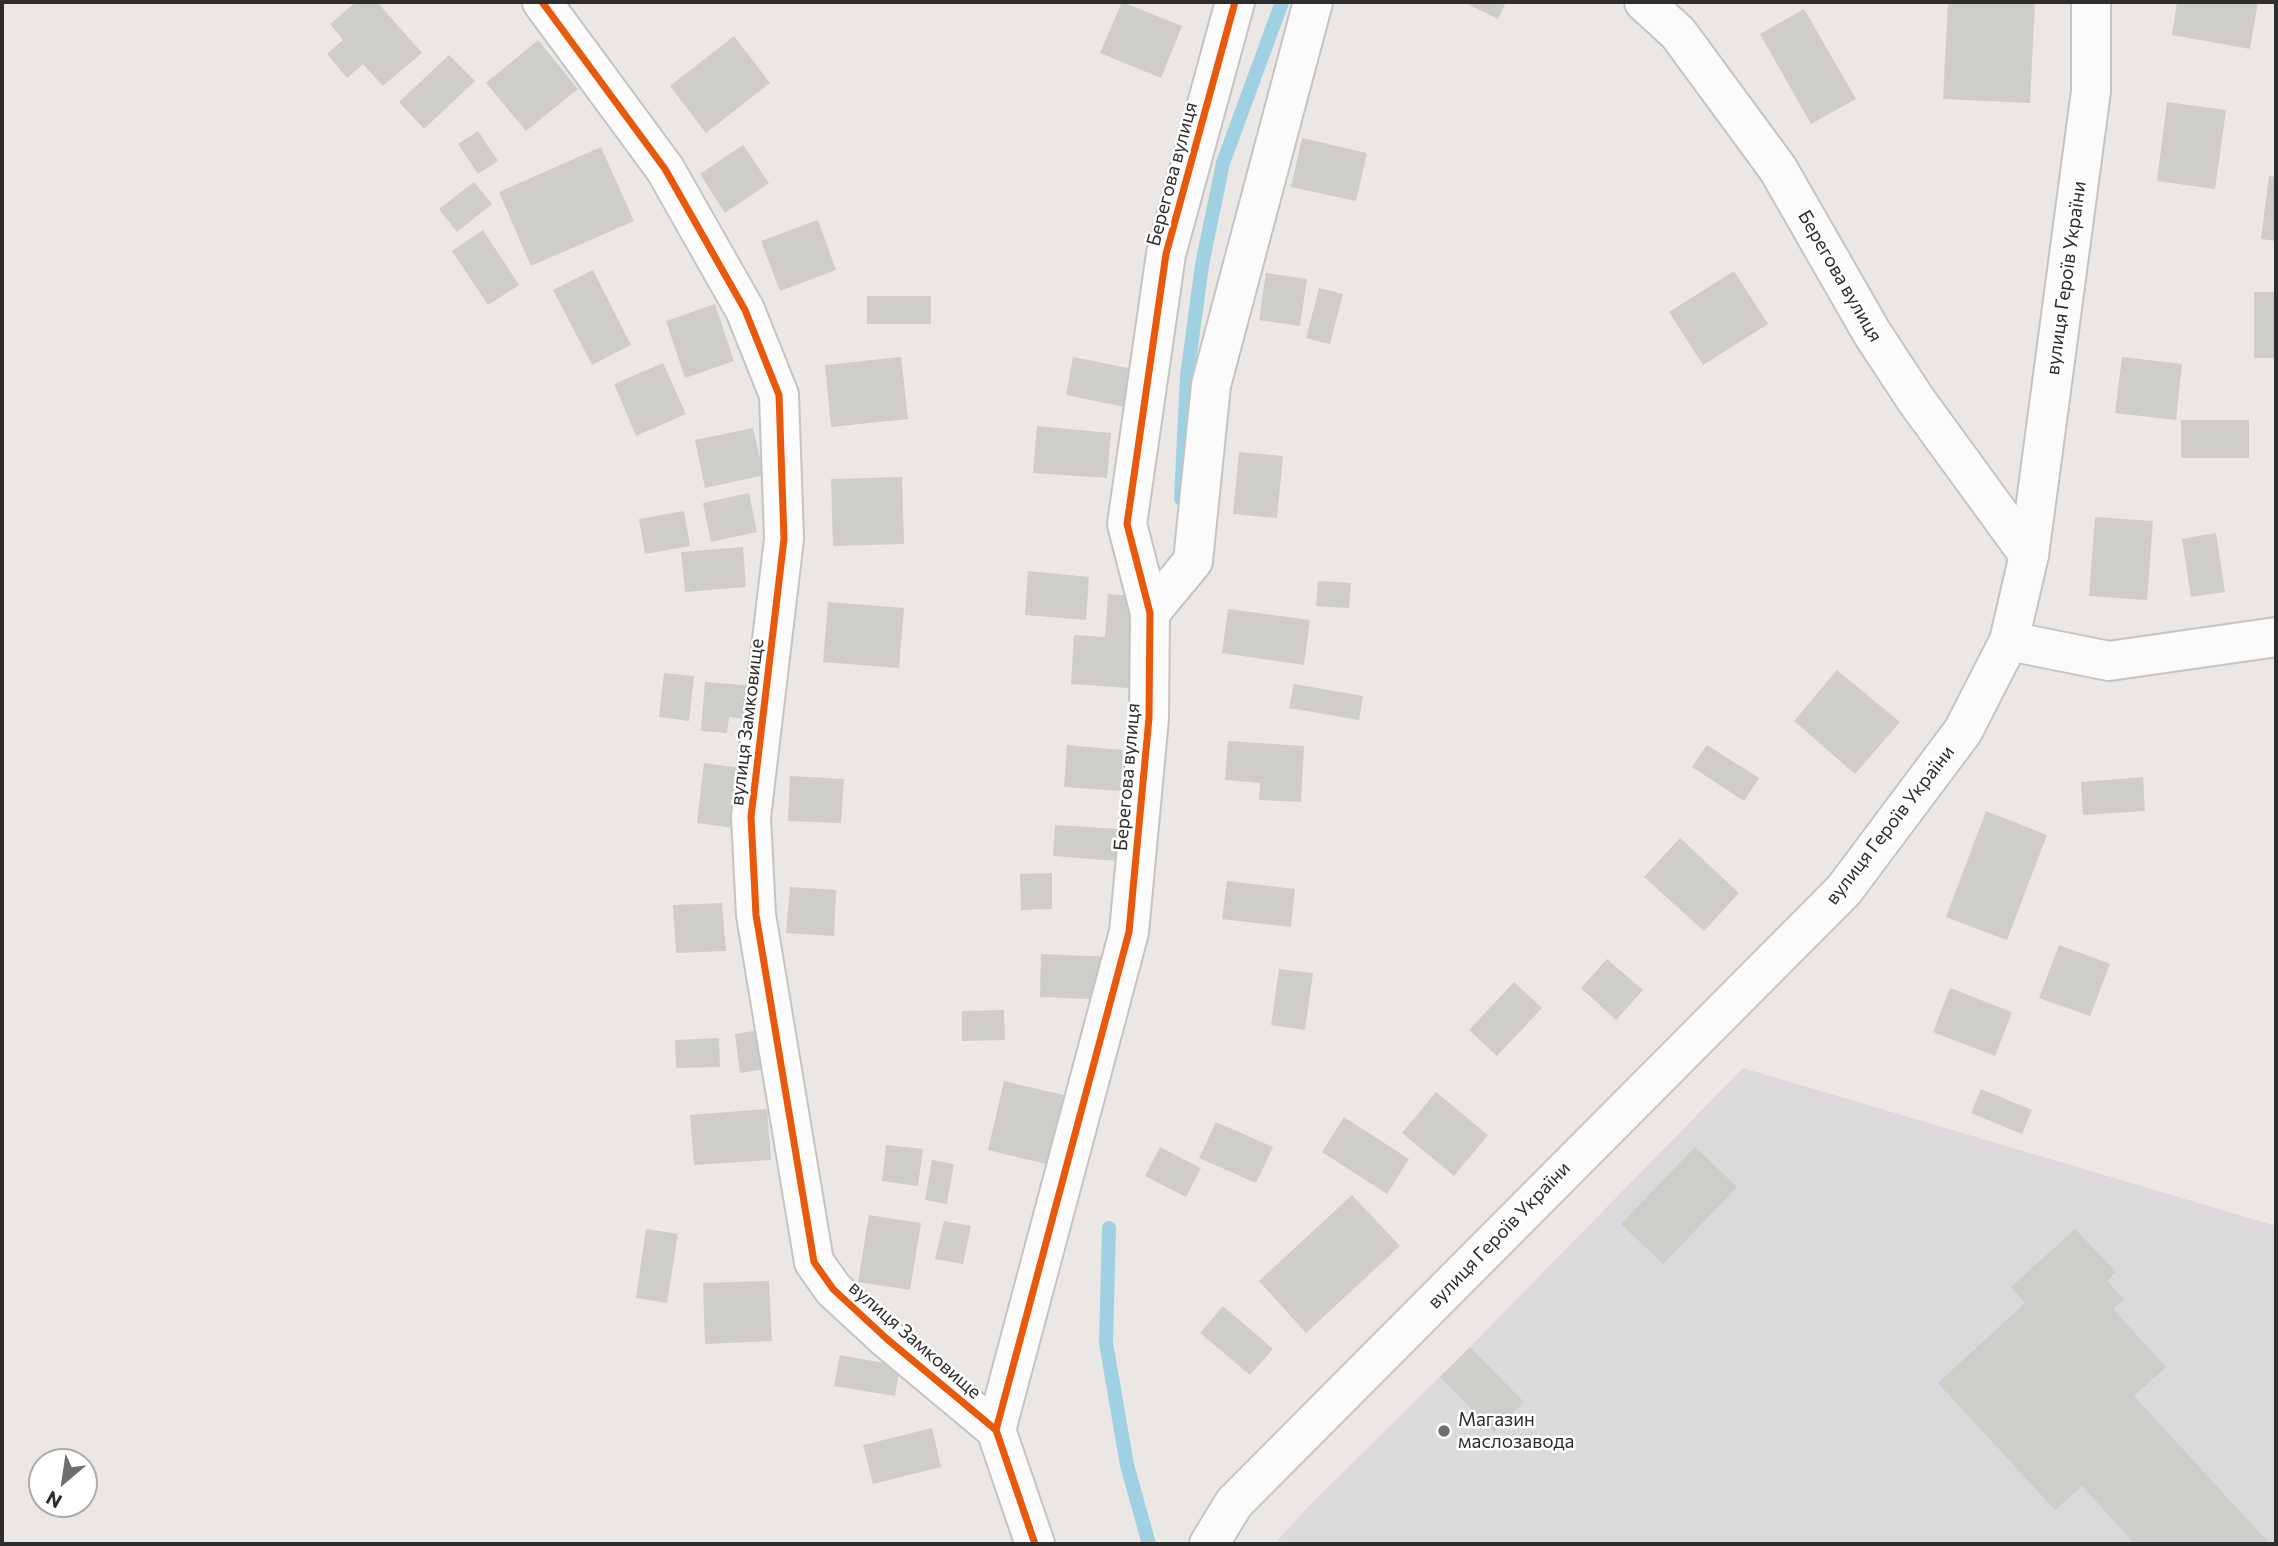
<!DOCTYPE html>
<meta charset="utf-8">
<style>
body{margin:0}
#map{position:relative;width:2278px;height:1546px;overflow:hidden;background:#eae7e4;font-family:Commissioner,sans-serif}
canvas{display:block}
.frame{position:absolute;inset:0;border:4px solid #2d2d2d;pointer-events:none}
.north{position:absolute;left:28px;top:1448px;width:70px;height:70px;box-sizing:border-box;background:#fff;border:2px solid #ababab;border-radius:50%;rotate:209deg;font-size:19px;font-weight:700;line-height:28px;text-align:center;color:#2d2d2d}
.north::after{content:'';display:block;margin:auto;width:24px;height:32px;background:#6f6e6d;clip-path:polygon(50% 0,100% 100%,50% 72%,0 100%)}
</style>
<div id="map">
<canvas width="2278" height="1546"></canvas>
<div class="frame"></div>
<div class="north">N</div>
</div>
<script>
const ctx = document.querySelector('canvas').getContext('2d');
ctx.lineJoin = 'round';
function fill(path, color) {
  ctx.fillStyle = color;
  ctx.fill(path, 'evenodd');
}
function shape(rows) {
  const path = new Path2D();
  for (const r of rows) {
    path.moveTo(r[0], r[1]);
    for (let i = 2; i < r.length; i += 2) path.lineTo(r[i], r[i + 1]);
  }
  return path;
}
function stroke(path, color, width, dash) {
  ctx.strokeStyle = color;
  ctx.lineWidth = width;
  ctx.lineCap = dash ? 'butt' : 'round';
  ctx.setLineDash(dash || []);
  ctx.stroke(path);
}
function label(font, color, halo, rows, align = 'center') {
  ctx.font = font + ' Commissioner,sans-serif';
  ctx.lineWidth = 5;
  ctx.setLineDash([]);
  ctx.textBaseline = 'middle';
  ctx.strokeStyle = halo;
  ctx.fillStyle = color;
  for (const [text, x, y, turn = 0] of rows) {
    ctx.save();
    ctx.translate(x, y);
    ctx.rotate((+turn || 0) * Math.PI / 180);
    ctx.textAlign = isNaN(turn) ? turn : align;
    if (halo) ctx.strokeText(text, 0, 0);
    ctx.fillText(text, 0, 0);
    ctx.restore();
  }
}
const industrial = shape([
 [1743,1068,2276,1226,2276,1544,1280,1544,1277,1541,1308,1507,1470,1347]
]);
const stream = shape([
 [1181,499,1187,376,1202,265,1223,163,1282,2],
 [1109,1228,1106,1343,1127,1465,1149,1544]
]);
const building = shape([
 [356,2,377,2,422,53,383,86,363,64,347,78,327,54,343,40,330,24],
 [1122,2,1182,26,1161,78,1100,53],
 [1463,2,1506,2,1498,19],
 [1948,2,2035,2,2030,103,1943,99],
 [2177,2,2258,2,2250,49,2172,35],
 [1804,9,1856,99,1811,124,1760,34],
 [734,36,770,83,706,133,670,86],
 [538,40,578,89,526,131,486,83],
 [449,55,475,81,424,129,399,102],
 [2167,102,2226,110,2215,189,2157,181],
 [478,131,498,161,478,174,458,144],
 [1302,138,1367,153,1356,201,1291,187],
 [743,145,769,183,725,213,700,174],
 [601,147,634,221,531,266,499,192],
 [2269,176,2276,177,2276,241,2261,239],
 [474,182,492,204,457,232,439,209],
 [818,220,836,270,780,291,761,241],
 [483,230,519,285,488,305,452,251],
 [593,270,631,345,592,365,553,290],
 [1734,271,1768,324,1703,365,1669,312],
 [1266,273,1307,279,1300,326,1259,320],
 [1319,288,1343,294,1330,344,1306,338],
 [2254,292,2276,292,2276,358,2254,358],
 [867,296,931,296,931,324,867,324],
 [715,304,734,361,685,378,666,321],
 [901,357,908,419,831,427,825,365],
 [1073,357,1143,371,1135,409,1066,395],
 [2122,357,2182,364,2176,420,2115,413],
 [663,363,686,414,636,436,614,384],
 [2181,420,2249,420,2249,458,2181,458],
 [1037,426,1111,433,1107,478,1033,473],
 [753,428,764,475,705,488,695,440],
 [1239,452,1283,456,1277,518,1233,514],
 [902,477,904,544,833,546,831,479],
 [749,493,757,532,711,542,703,503],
 [684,511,690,546,645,554,639,519],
 [2095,517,2153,521,2147,600,2089,596],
 [2216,533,2225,592,2191,597,2182,539],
 [743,547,746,587,685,592,681,552],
 [1028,571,1089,577,1086,620,1025,615],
 [1318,581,1351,583,1349,608,1316,606],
 [1108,594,1148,597,1142,689,1071,684,1074,635,1105,637],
 [828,602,904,608,899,668,823,662],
 [1228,609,1310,620,1304,665,1222,653],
 [1837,670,1900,722,1855,774,1794,721],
 [664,673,694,676,689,721,659,717],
 [705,682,756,686,753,720,729,717,727,733,701,731],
 [1294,684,1363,696,1359,720,1289,708],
 [1228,741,1304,746,1301,802,1259,800,1260,783,1225,780],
 [1067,745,1123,750,1121,791,1064,787],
 [1707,745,1759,778,1744,801,1692,767],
 [704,763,741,768,734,828,697,823],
 [790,776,844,779,841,823,788,821],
 [2143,777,2145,811,2083,815,2081,782],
 [1986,811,2047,835,2007,940,1946,917],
 [1055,825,1119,829,1117,861,1053,856],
 [1680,838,1739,893,1704,931,1644,877],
 [1052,873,1052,909,1021,910,1020,874],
 [1227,881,1295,889,1291,927,1222,919],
 [790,887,836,890,834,936,786,933],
 [722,903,726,951,676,953,673,905],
 [2059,945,2110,964,2090,1016,2039,998],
 [1041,954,1115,957,1114,1000,1040,997],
 [1607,959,1643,990,1616,1020,1581,988],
 [1279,969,1313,973,1305,1030,1271,1025],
 [1514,982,1542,1008,1497,1056,1469,1030],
 [1950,988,2012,1012,1995,1056,1933,1032],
 [1004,1010,1005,1040,962,1041,962,1011],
 [760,1030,765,1069,740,1073,735,1034],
 [719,1038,720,1067,676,1068,675,1040],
 [1004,1081,1080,1099,1063,1168,988,1150],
 [1981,1089,2032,1110,2022,1134,1971,1113],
 [1436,1092,1488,1135,1454,1176,1402,1133],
 [767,1109,771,1160,694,1165,690,1115],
 [1344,1117,1409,1159,1387,1194,1322,1152],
 [1216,1122,1273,1147,1256,1183,1199,1158],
 [886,1145,923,1149,918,1186,882,1181],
 [1160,1147,1201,1168,1186,1197,1145,1176],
 [1695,1147,1737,1187,1663,1264,1621,1224],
 [932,1160,954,1164,947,1204,925,1200],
 [1352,1195,1400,1246,1306,1333,1259,1281],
 [869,1215,921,1223,910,1290,858,1282],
 [944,1221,971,1226,963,1264,935,1259],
 [646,1229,678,1234,667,1303,636,1298],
 [2075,1229,2116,1272,2107,1281,2124,1299,2113,1309,2166,1367,2134,1396,2270,1544,2135,1544,2082,1486,2055,1510,1938,1383,2025,1303,2011,1287],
 [769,1281,772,1341,705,1344,703,1283],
 [1223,1306,1273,1349,1250,1375,1200,1333],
 [1470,1347,1524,1402,1494,1432,1440,1377],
 [840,1355,900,1366,895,1396,834,1386],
 [932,1428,941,1467,873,1484,863,1445]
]);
const street = shape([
 [542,2,665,169,745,310,779,395,784,539,751,817,756,915,814,1262,833,1289,887,1339,996,1430],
 [1644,2,1678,33,1778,169,1872,333,1916,400,2029,555],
 [1150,613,1193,561,1211,385,1313,2],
 [2009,641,2109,661,2276,637],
 [1035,1544,996,1430,1129,932,1149,718,1150,613,1127,524,1166,254,1235,2]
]);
const secondary = shape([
 [1209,1544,1234,1503,1844,890,1963,731,2009,641,2029,555,2091,91,2091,2]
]);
const cycleway = shape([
 [542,2,665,169,745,310,779,395,784,539,751,817,756,915,814,1262,833,1289,887,1339,996,1430],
 [1035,1544,996,1430,1129,932,1149,718,1150,613,1127,524,1166,254,1235,2]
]);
const markers = [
 [1444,1431,7,"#6f6e6d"]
];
const streetNames = [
 ["Берегова вулиця",1172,174,-75],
 ["Берегова вулиця",1840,276,60],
 ["вулиця Героїв України",2066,278,-82],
 ["вулиця Замковище",747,722,-83],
 ["Берегова вулиця",1127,777,-85],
 ["вулиця Героїв України",1890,825,-52],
 ["вулиця Героїв України",1499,1235,-46],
 ["вулиця Замковище",915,1340,41]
];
const poiNames = [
 ["Магазин",1458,1420],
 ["маслозавода",1458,1442]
];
fill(industrial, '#dbd9db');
stroke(stream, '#a0d1e3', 14);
fill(building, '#cfcdca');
stroke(street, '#c4c4c4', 42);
stroke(secondary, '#c4c4c4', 42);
stroke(street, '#fcfbfb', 38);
stroke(secondary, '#fcfbfb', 38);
stroke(cycleway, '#e8590c', 7);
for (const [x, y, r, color] of markers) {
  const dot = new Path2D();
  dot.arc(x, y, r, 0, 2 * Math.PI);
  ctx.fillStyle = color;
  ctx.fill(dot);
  stroke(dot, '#fff', 2.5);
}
label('19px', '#2d2d2d', '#fff', streetNames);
label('19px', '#2d2d2d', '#fff', poiNames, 'left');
</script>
